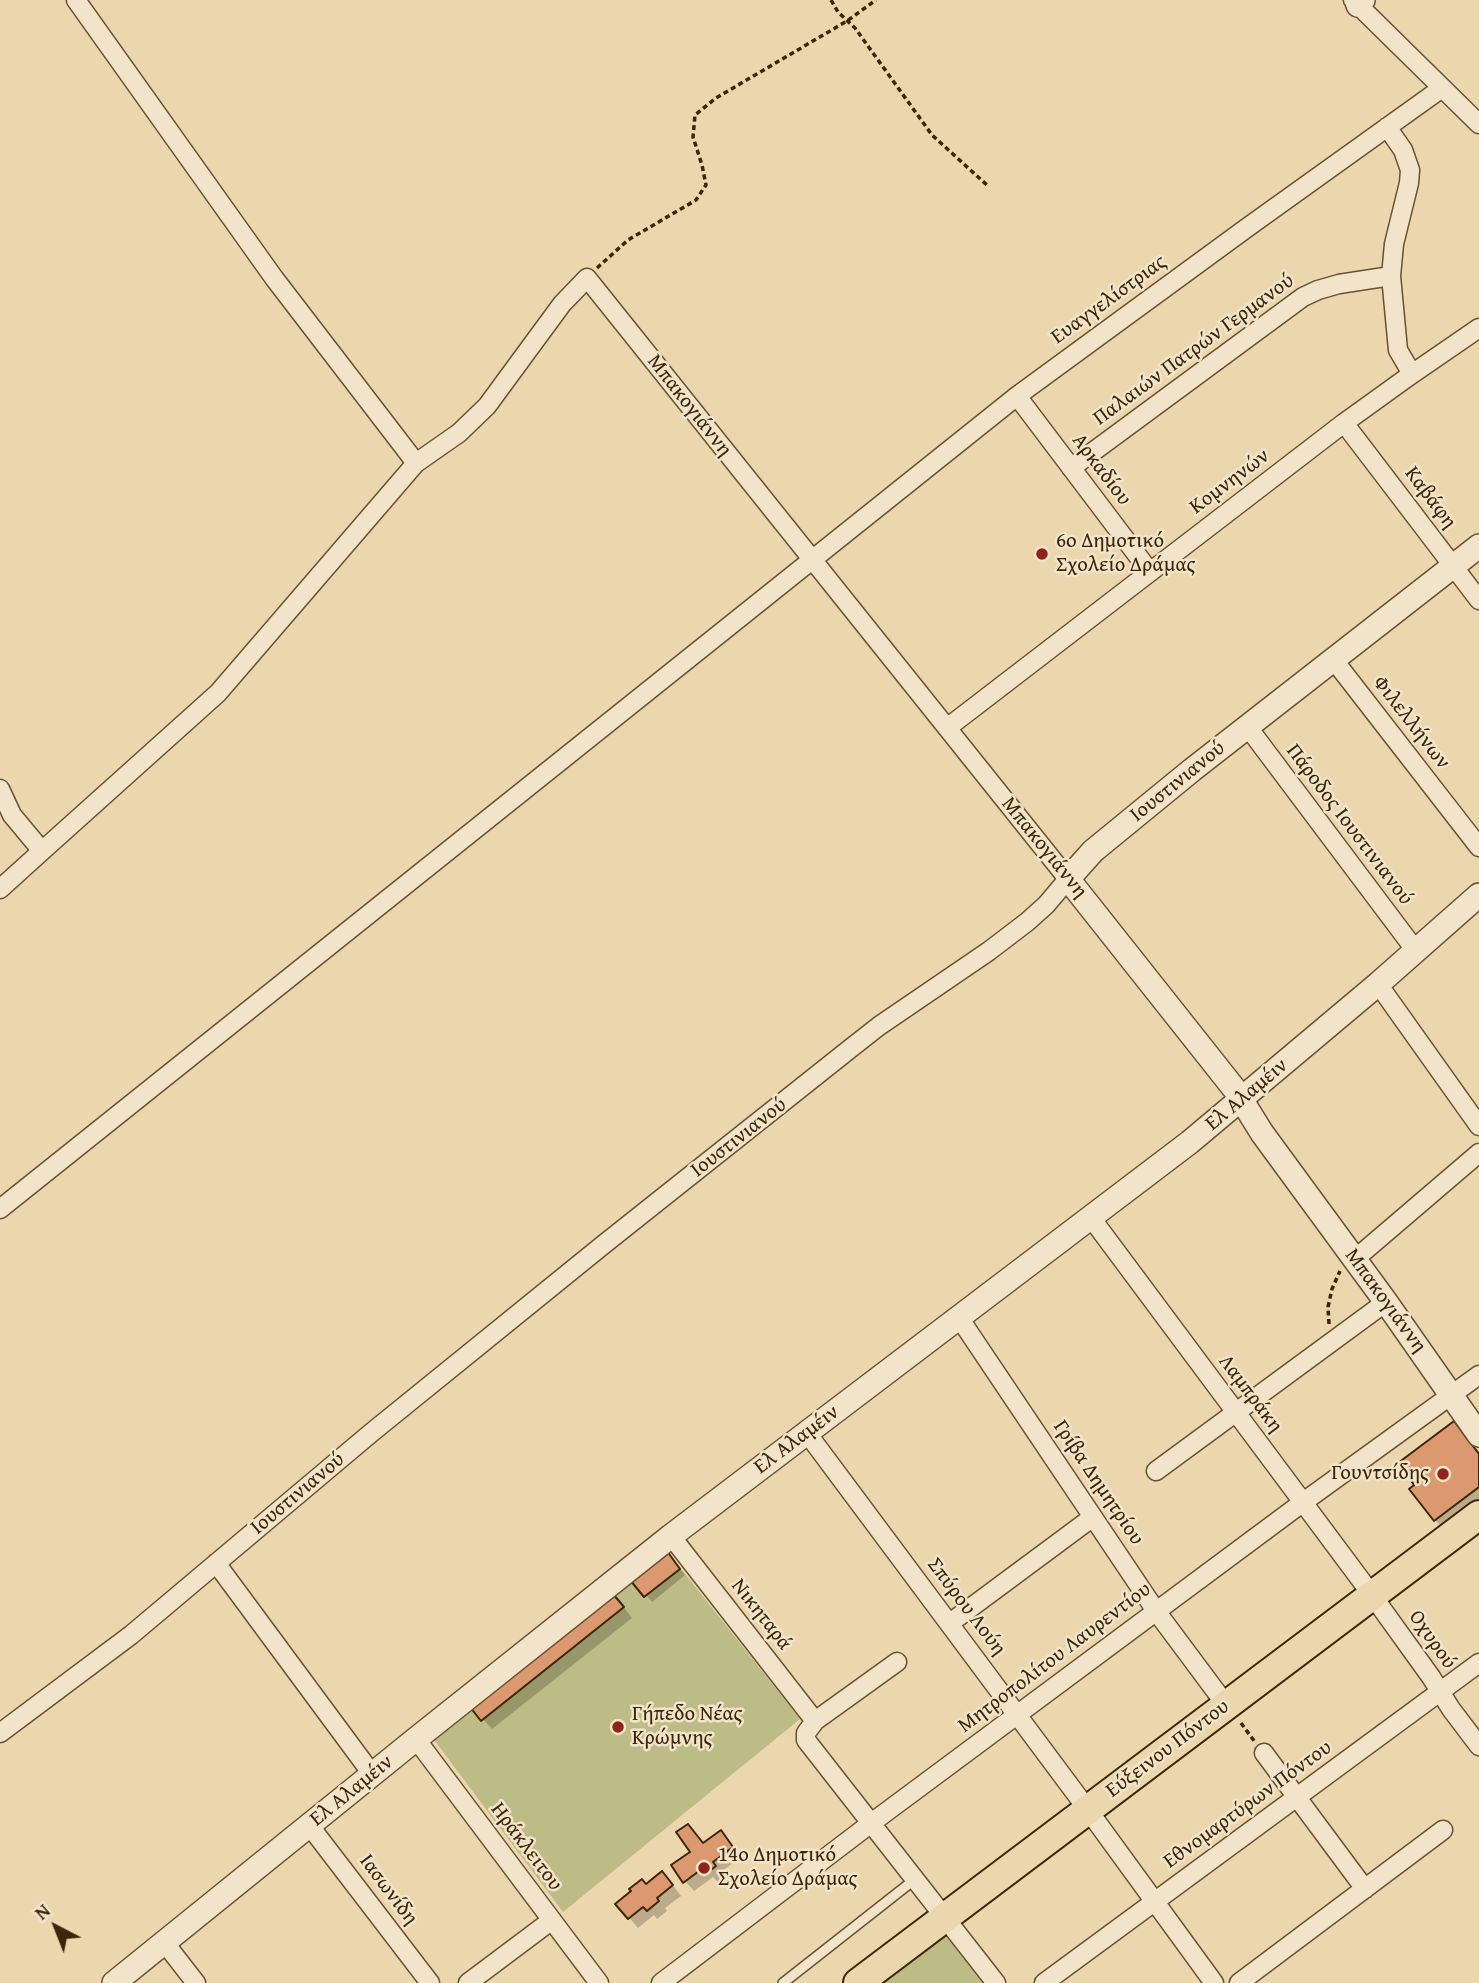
<!DOCTYPE html>
<meta charset="utf-8">
<style>
body{margin:0}
#map{position:relative;width:1479px;height:1983px;overflow:hidden;background:#ebd6ae;font-family:"Gentium Book Plus",serif}
canvas{display:block}
.north{position:absolute;left:21px;top:1892px;width:70px;height:70px;-webkit-text-stroke:5px #f2e4ca;paint-order:stroke;rotate:318deg;font-size:19px;font-weight:700;line-height:28px;text-align:center;color:#3b2607}
.north::after{content:'';display:block;margin:auto;width:24px;height:32px;background:#3b2607;clip-path:polygon(50% 0,100% 100%,50% 72%,0 100%)}
</style>
<div id="map">
<canvas width="1479" height="1983"></canvas>
<div class="north">N</div>
</div>
<script>
const ctx = document.querySelector('canvas').getContext('2d');
ctx.lineJoin = 'round';
function fill(path, color) {
  ctx.fillStyle = color;
  ctx.fill(path, 'evenodd');
}
function shape(rows) {
  const path = new Path2D();
  for (const r of rows) {
    path.moveTo(r[0], r[1]);
    for (let i = 2; i < r.length; i += 2) path.lineTo(r[i], r[i + 1]);
  }
  return path;
}
function stroke(path, color, width, dash) {
  ctx.strokeStyle = color;
  ctx.lineWidth = width;
  ctx.lineCap = dash ? 'butt' : 'round';
  ctx.setLineDash(dash || []);
  ctx.stroke(path);
}
function label(font, color, halo, rows, align = 'center') {
  ctx.font = font + ' "Gentium Book Plus",serif';
  ctx.lineWidth = 5;
  ctx.setLineDash([]);
  ctx.textBaseline = 'middle';
  ctx.strokeStyle = halo;
  ctx.fillStyle = color;
  for (const [text, x, y, turn = 0] of rows) {
    ctx.save();
    ctx.translate(x, y);
    ctx.rotate((+turn || 0) * Math.PI / 180);
    ctx.textAlign = isNaN(turn) ? turn : align;
    if (halo) ctx.strokeText(text, 0, 0);
    ctx.fillText(text, 0, 0);
    ctx.restore();
  }
}
const green = shape([
 [667,1551,800,1719,563,1912,432,1737],
 [950,1931,989,1983,882,1983]
]);
const shadow = shape([
 [1454,1423,1479,1454,1479,1503,1444,1529,1435,1520],
 [673,1560,685,1575,652,1602,633,1580],
 [622,1605,632,1618,492,1729,472,1707],
 [688,1826,704,1844,721,1832,741,1857,721,1872,724,1877,718,1882,713,1877,694,1891,685,1881,692,1852],
 [671,1883,681,1896,665,1908,667,1911,657,1919,654,1915,638,1928,618,1904,646,1886]
]);
const building = shape([
 [1454,1421,1479,1454,1479,1487,1434,1521,1409,1489,1414,1485,1398,1463,1454,1421],
 [667,1551,680,1569,644,1597,630,1580,667,1551],
 [613,1594,624,1607,481,1721,470,1707,613,1594],
 [688,1824,703,1843,721,1830,733,1847,713,1862,716,1866,707,1873,703,1868,683,1883,671,1865,690,1852,676,1832,688,1824],
 [662,1871,673,1885,657,1898,659,1901,647,1911,643,1907,628,1919,615,1904,631,1891,629,1889,642,1879,646,1884,662,1871]
]);
const path = shape([
 [831,0,838,12,855,28,932,135,988,186],
 [597,268,628,240,696,200,706,185,702,165,693,137,695,115,716,98,847,21,876,0],
 [1329,1324,1328,1307,1332,1289,1340,1271],
 [1241,1723,1255,1742]
]);
const service = shape([
 [783,1983,914,1880]
]);
const minor = shape([
 [76,0,274,278,416,463],
 [1353,0,1479,124],
 [1387,127,1403,150,1410,170,1409,183,1394,244,1391,276,1398,350,1412,374],
 [1017,396,1150,572],
 [1344,423,1479,600],
 [1071,468,1303,297,1318,290,1339,284,1391,276],
 [1333,659,1479,847],
 [1247,726,1416,951],
 [947,728,1344,423,1412,374,1479,328],
 [0,789,12,815,42,851,0,889],
 [1378,984,1479,1126],
 [0,1209,1017,396,1248,227,1442,88],
 [1092,1219,1372,1595,1431,1677,1451,1709,1479,1746],
 [1355,1259,1479,1153],
 [960,1319,1156,1611,1226,1705],
 [807,1433,1088,1810,1214,1983],
 [1156,1471,1386,1302],
 [671,1536,815,1721],
 [216,1563,372,1774],
 [950,1623,1093,1517],
 [897,1662,815,1721,806,1733,806,1740,996,1983],
 [0,1733,131,1635,371,1433,603,1245,851,1048,879,1026,989,951,1027,922,1046,905,1068,879,587,278,562,304,487,406,459,433,416,463,218,693,42,851],
 [416,1739,599,1983],
 [1264,1753,1365,1889],
 [309,1825,430,1983],
 [164,1942,196,1983],
 [468,1983,552,1920],
 [661,1983,870,1824,1302,1503,1479,1375],
 [1044,1983,1479,1663],
 [1239,1983,1443,1830]
]);
const tertiary = shape([
 [1358,5,1363,0],
 [1479,546,1192,770,1093,851,1068,879,1236,1091,1262,1133,1386,1302,1479,1435],
 [114,1983,416,1739,671,1536,1190,1142,1378,984,1479,895]
]);
const primary = shape([
 [858,1983,1479,1515]
]);
const markers = [
 [1042,554,7,"#8f2418"],
 [1443,1474,7,"#8f2418"],
 [618,1727,7,"#8f2418"],
 [704,1868,7,"#8f2418"]
];
const streetNames = [
 ["Ευαγγελίστριας",1109,300,-36],
 ["Παλαιών Πατρών Γερμανού",1194,350,-36],
 ["Μπακογιάννη",689,406,52],
 ["Αρκαδίου",1101,470,53],
 ["Κομνηνών",1230,482,-37],
 ["Καβάφη",1430,498,53],
 ["Φιλελλήνων",1411,723,52],
 ["Ιουστινιανού",1178,782,-39],
 ["Πάροδος Ιουστινιανού",1349,825,53],
 ["Μπακογιάννη",1044,848,51],
 ["Ελ Αλαμέιν",1247,1095,-40],
 ["Ιουστινιανού",739,1138,-38],
 ["Μπακογιάννη",1385,1301,54],
 ["Λαμπράκη",1250,1394,53],
 ["Ελ Αλαμέιν",797,1440,-37],
 ["Γρίβα Δημητρίου",1098,1483,56],
 ["Ιουστινιανού",298,1494,-40],
 ["Σπύρου Λούη",966,1607,53],
 ["Νικηταρά",761,1615,52],
 ["Οχυρού",1432,1640,55],
 ["Μητροπολίτου Λαυρεντίου",1055,1658,-37],
 ["Εύξεινου Πόντου",1168,1749,-37],
 ["Ελ Αλαμέιν",352,1791,-39],
 ["Εθνομαρτύρων Πόντου",1248,1805,-36],
 ["Ηράκλειτου",526,1847,53],
 ["Ιασωνίδη",388,1890,53]
];
const poiNames = [
 ["6o Δημοτικό",1056,542],
 ["Σχολείο Δράμας",1056,566],
 ["Γουντσίδης",1429,1474,"right"],
 ["Γήπεδο Νέας",632,1715],
 ["Κρώμνης",632,1739],
 ["14ο Δημοτικό",718,1856],
 ["Σχολείο Δράμας",718,1880]
];
fill(green, '#bebc86');
fill(shadow, '#0003');
fill(building, '#dc996f');
stroke(building, '#3b2607', 2);
stroke(service, '#675231', 12);
stroke(minor, '#675231', 21);
stroke(tertiary, '#675231', 26);
stroke(primary, '#3b2607', 32);
stroke(path, '#3b2607', 3.5, [5, 3.5]);
stroke(service, '#f2e4ca', 9);
stroke(minor, '#f2e4ca', 18);
stroke(tertiary, '#f2e4ca', 23);
stroke(primary, '#ebd6ae', 28);
for (const [x, y, r, color] of markers) {
  const dot = new Path2D();
  dot.arc(x, y, r, 0, 2 * Math.PI);
  ctx.fillStyle = color;
  ctx.fill(dot);
  stroke(dot, '#f2e4ca', 2.5);
}
label('21px', '#3b2607', '#f2e4ca', streetNames);
label('21px', '#3b2607', '#f2e4ca', poiNames, 'left');
</script>
